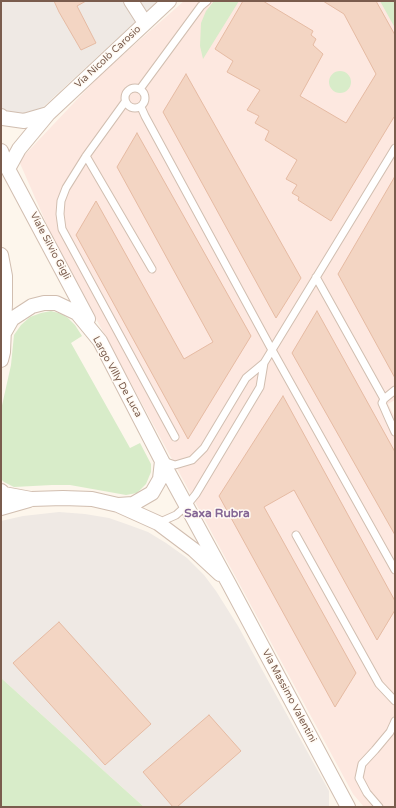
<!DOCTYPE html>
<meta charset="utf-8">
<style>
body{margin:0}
#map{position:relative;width:396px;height:808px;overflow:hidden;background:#fdf6ec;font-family:"Varela Round",sans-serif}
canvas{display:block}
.frame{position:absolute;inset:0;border:2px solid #7a5c4d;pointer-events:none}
</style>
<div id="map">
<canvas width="396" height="808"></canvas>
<div class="frame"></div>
</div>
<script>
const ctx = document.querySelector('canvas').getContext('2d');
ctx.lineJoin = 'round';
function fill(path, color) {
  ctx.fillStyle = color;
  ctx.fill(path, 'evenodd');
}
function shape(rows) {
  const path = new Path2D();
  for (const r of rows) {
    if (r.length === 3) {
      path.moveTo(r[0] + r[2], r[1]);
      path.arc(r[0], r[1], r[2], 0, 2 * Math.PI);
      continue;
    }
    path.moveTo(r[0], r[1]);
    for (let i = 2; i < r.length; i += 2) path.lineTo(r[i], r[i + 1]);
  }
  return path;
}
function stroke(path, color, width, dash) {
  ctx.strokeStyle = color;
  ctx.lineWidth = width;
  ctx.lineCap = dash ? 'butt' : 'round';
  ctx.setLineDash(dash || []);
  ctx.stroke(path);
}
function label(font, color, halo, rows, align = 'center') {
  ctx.font = font + ' "Varela Round",sans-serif';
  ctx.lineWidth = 3;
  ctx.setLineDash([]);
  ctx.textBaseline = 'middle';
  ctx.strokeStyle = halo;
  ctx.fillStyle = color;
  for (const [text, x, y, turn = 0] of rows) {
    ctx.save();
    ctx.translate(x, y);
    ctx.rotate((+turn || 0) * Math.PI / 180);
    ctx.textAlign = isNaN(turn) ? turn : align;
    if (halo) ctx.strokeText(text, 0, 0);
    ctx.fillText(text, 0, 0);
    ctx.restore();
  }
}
const commercial = shape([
 [184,1,395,1,395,400,388,404,395,417,395,807,364,807,353,794,54,241,19,161,101,74]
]);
const industrial = shape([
 [1,1,160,1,146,12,70,82,41,109,30,116,6,114,1,109],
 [59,512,85,514,109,518,129,525,148,532,166,543,187,558,204,575,216,591,238,626,329,791,329,807,144,807,1,678,1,521,23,516]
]);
const green = shape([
 [214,1,239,1,203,59,200,46,201,23,206,11],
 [380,1,394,1,395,3,395,28],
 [340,82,11],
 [51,311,62,314,68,318,75,325,82,336,71,343,130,448,140,443,151,464,151,472,146,484,137,493,126,495,70,485,52,485,14,487,4,482,1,479,1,410,11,365,14,335,21,325,30,317,41,313],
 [1,678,144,807,1,807]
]);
const building = shape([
 [54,1,86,1,77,6,96,43,81,50,59,12,54,1],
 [243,1,263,1,313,31,311,35,316,39,313,45,323,54,300,96,346,123,376,74,344,14,323,1,376,1,395,35,395,117,394,117,331,221,298,200,299,197,292,193,297,185,286,179,297,160,265,140,269,131,255,123,259,116,247,110,260,90,227,72,233,61,215,49,243,1],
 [186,74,301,278,276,318,163,112,186,74],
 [137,133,251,336,188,439,76,235,96,201,184,359,213,342,117,167,137,133],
 [394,178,395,181,395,378,338,274,394,178],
 [317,311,395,452,395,535,292,353,317,311],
 [283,396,395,601,395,610,377,640,294,490,264,507,356,673,335,707,219,496,283,396],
 [59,622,151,724,105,765,13,663,59,622],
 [209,715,241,751,177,807,173,807,143,772,209,715]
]);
const lane = shape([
 [135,98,10],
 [140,89,201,6,207,1],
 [125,102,86,156,66,188,61,201,60,214,62,229,175,437],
 [141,107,145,116,272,350,395,570],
 [86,156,152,269],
 [316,277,384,399],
 [264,363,395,148],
 [395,390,384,399,382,403,389,419,395,432],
 [158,523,176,515,187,505,196,494,260,387,264,363,246,378,204,448,192,460,175,465,163,461],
 [296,535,379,684,395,701],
 [379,807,367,793,359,778,362,764,375,750,390,732,395,721]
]);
const street = shape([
 [131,1,145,23],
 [1,116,3,118,24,121,48,114],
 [1,151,8,169,88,319],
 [8,169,19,149,48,114,169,1],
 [1,255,5,276,5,304,3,352,1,360],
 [4,333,12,319,32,306,44,303,56,303,77,313,100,341,162,461,229,584,348,807],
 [1,491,4,494,31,499,63,498,92,499,118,505,158,523,194,550,220,574],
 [118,505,133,504,152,493,160,479,162,461],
 [1,508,29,500]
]);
const streetNames = [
 ["Via Nicolò Carosio",108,57,-43],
 ["Viale Silvio Gigli",50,246,62],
 ["Largo Villy De Luca",117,377,61],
 ["Via Massimo Valentini",289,696,62]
];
const quarterNames = [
 ["Saxa Rubra",217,514]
];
fill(commercial, '#fde8e0');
fill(industrial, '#efe9e4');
fill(green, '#d8ecc9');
fill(building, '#f3d5c3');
stroke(building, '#e6bba3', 1);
stroke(lane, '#d1beb0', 9);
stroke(street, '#d1beb0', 16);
stroke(lane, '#fff', 7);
stroke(street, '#fff', 14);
label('10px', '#7a5c4d', '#fffaf3', streetNames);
label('bold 12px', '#846695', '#fffaf3', quarterNames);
</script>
